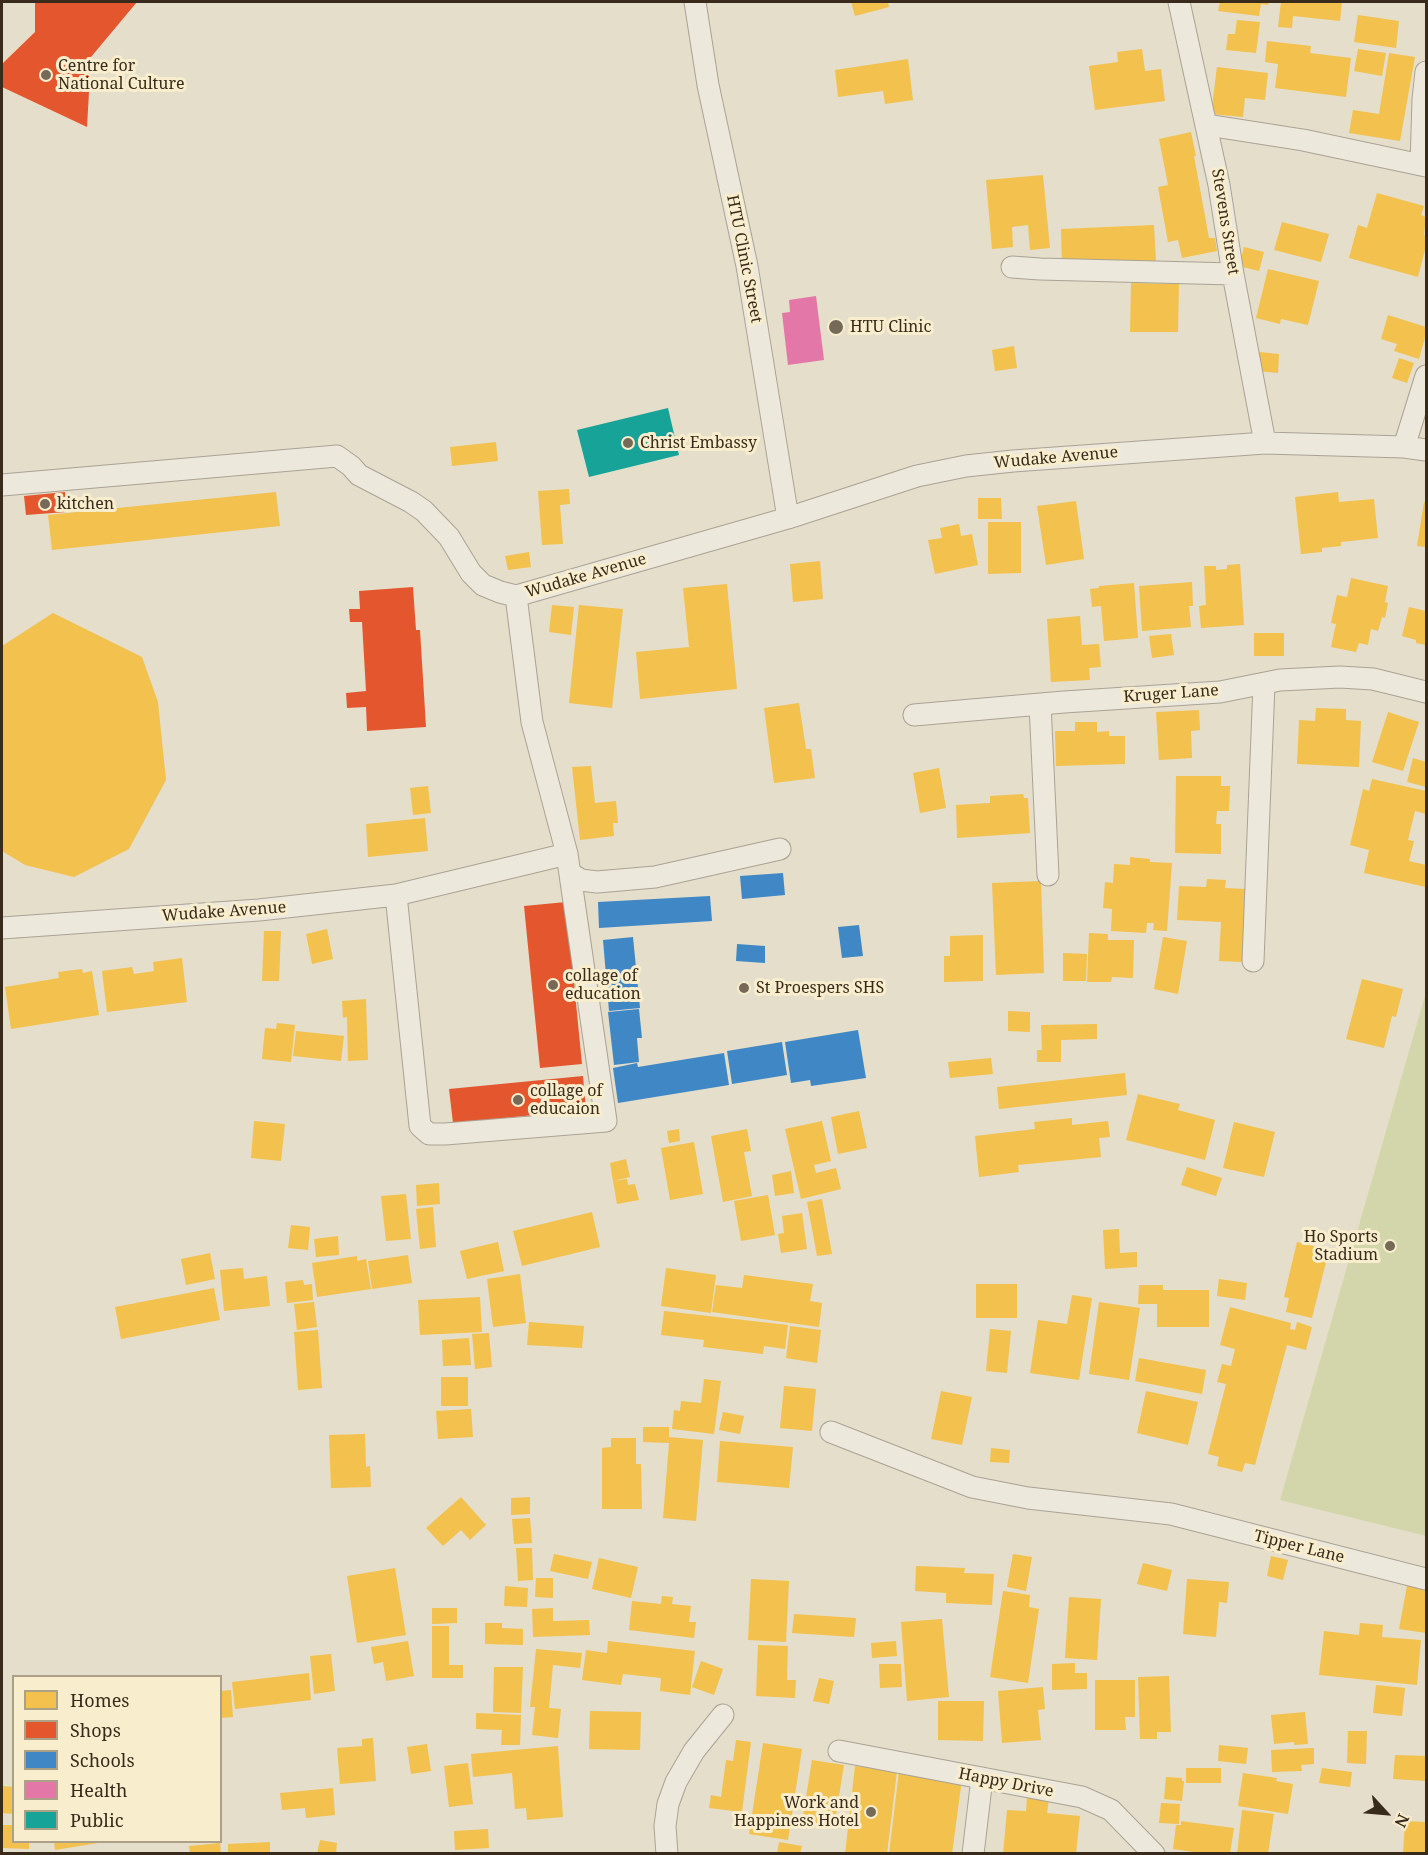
<!DOCTYPE html>
<style>
body{margin:0}
#map{position:relative;width:1428px;height:1855px;overflow:hidden;background:#e5deca;font-family:"Noto Serif",serif}
canvas{display:block}
.frame{position:absolute;inset:0;border:3px solid #392b1b;pointer-events:none}
.legend{position:absolute;left:12px;top:1675px;width:210px;height:168px;box-sizing:border-box;background:#f8eece;border:2px solid #aca086;margin:0;padding:8px 10px;list-style:none;font-size:18px;color:#392b1b}
.legend li{display:flex;align-items:center;gap:12px;height:30px}
.legend b{width:30px;border:2px solid #aca086}
.north{position:absolute;left:1356px;top:1783px;width:60px;height:60px;-webkit-text-stroke:4px #f8eece;paint-order:stroke;rotate:116deg;font-size:16px;font-weight:700;line-height:24px;text-align:center;color:#392b1b}
.north::after{content:'';display:block;margin:auto;width:21px;height:27px;background:#392b1b;clip-path:polygon(50% 0,100% 100%,50% 72%,0 100%)}
</style>
<div id="map">
<canvas width="1428" height="1855"></canvas>
<div class="frame"></div>
<ul class="legend">
<li><b style="height:16px;background:#f2c14e"></b>Homes</li>
<li><b style="height:16px;background:#e4572e"></b>Shops</li>
<li><b style="height:16px;background:#3f88c5"></b>Schools</li>
<li><b style="height:16px;background:#e377a8"></b>Health</li>
<li><b style="height:16px;background:#17a398"></b>Public</li>
</ul>
<div class="north">N</div>
</div>
<script>
const ctx = document.querySelector('canvas').getContext('2d');
ctx.lineJoin = 'round';
function fill(path, color) {
  ctx.fillStyle = color;
  ctx.fill(path, 'evenodd');
}
function shape(rows) {
  const path = new Path2D();
  for (const r of rows) {
    path.moveTo(r[0], r[1]);
    for (let i = 2; i < r.length; i += 2) path.lineTo(r[i], r[i + 1]);
  }
  return path;
}
function stroke(path, color, width, dash) {
  ctx.strokeStyle = color;
  ctx.lineWidth = width;
  ctx.lineCap = dash ? 'butt' : 'round';
  ctx.setLineDash(dash || []);
  ctx.stroke(path);
}
function label(font, color, halo, rows, align = 'center') {
  ctx.font = font + ' "Noto Serif",serif';
  ctx.lineWidth = 6;
  ctx.setLineDash([]);
  ctx.textBaseline = 'middle';
  ctx.strokeStyle = halo;
  ctx.fillStyle = color;
  for (const [text, x, y, turn = 0] of rows) {
    ctx.save();
    ctx.translate(x, y);
    ctx.rotate((+turn || 0) * Math.PI / 180);
    ctx.textAlign = isNaN(turn) ? turn : align;
    if (halo) ctx.strokeText(text, 0, 0);
    ctx.fillText(text, 0, 0);
    ctx.restore();
  }
}
const green = shape([
 [1426,992,1426,1536,1280,1500]
]);
const homes = shape([
 [851,2,888,2,889,7,855,16],
 [1220,2,1269,2,1268,5,1261,4,1259,16,1218,11],
 [1281,2,1342,2,1340,21,1293,16,1292,28,1278,27],
 [1358,15,1399,21,1396,48,1354,42],
 [1237,20,1260,22,1256,53,1226,50,1228,34,1235,34],
 [1267,41,1311,46,1310,53,1351,58,1346,97,1275,88,1278,64,1265,62],
 [1142,49,1145,71,1161,69,1165,101,1095,110,1089,66,1118,62,1117,52],
 [1358,49,1386,53,1382,76,1354,71],
 [1389,53,1415,57,1400,141,1349,133,1353,110,1379,114],
 [908,59,913,100,885,104,883,91,838,97,835,70],
 [1217,67,1268,73,1265,100,1245,98,1243,117,1211,114],
 [1191,132,1196,156,1194,156,1209,238,1215,238,1217,251,1182,258,1178,240,1168,242,1158,187,1168,185,1159,139],
 [1043,175,1050,248,1030,250,1028,225,1012,227,1013,247,992,249,986,180],
 [1377,193,1424,206,1421,215,1426,217,1424,235,1426,236,1426,246,1418,277,1349,258,1358,225,1367,228],
 [1282,222,1329,234,1321,262,1274,250],
 [1154,225,1156,262,1062,266,1061,229],
 [1244,247,1264,252,1259,271,1239,266],
 [1268,269,1319,281,1308,325,1281,319,1280,324,1256,318],
 [1131,283,1179,284,1178,332,1130,332],
 [1388,315,1426,327,1426,334,1419,359,1394,351,1397,344,1381,339],
 [1014,346,1017,368,995,371,992,350],
 [1259,352,1279,354,1278,373,1257,371],
 [1399,358,1414,363,1407,383,1392,378],
 [496,442,498,461,452,466,450,447],
 [569,489,570,504,560,505,563,544,542,545,538,491],
 [276,492,280,526,52,550,48,515],
 [1338,492,1339,502,1374,499,1378,538,1341,542,1341,546,1322,548,1322,552,1301,554,1295,497],
 [978,498,1001,498,1002,519,978,519],
 [1076,501,1084,559,1046,565,1037,506],
 [1424,502,1426,502,1426,547,1417,546],
 [988,522,1021,522,1021,573,988,574],
 [959,524,961,536,972,534,978,565,935,574,928,540,942,538,940,528],
 [529,552,531,567,508,570,505,556],
 [820,561,823,599,793,602,790,564],
 [1240,564,1244,625,1201,628,1199,606,1206,605,1204,566,1216,566,1216,570,1227,569,1227,565],
 [1351,578,1388,586,1385,602,1388,603,1385,618,1382,617,1378,631,1371,629,1368,645,1359,643,1356,652,1331,647,1336,624,1331,623,1337,595,1347,597],
 [1192,582,1193,606,1189,606,1191,627,1142,631,1139,586],
 [1134,583,1138,638,1104,641,1101,606,1092,607,1090,589,1099,588,1099,586],
 [727,584,737,689,640,699,636,652,689,647,683,588],
 [552,605,574,607,571,635,549,632],
 [579,605,623,609,612,708,569,703],
 [1409,607,1426,611,1426,645,1416,643,1416,640,1402,636],
 [53,613,142,657,158,702,166,780,129,849,74,877,25,865,2,851,2,646],
 [1080,616,1082,645,1099,644,1101,667,1089,668,1090,680,1051,682,1047,619],
 [1254,633,1284,633,1284,656,1254,656],
 [1171,634,1174,655,1152,658,1149,636],
 [799,703,806,749,811,749,815,778,774,783,764,708],
 [1316,708,1346,709,1346,720,1361,721,1359,767,1297,764,1299,720,1315,721],
 [1199,710,1200,730,1191,731,1192,758,1159,760,1156,712],
 [1388,712,1419,722,1403,771,1372,762],
 [1075,722,1097,722,1097,732,1109,731,1109,736,1125,736,1125,764,1056,766,1055,731,1075,731],
 [1413,758,1426,762,1426,787,1407,782],
 [591,766,595,803,616,801,618,823,613,823,614,836,580,840,572,767],
 [939,768,946,808,920,813,913,773],
 [1176,776,1221,776,1221,786,1230,786,1229,811,1217,811,1216,824,1221,824,1221,854,1175,853],
 [1372,779,1426,791,1426,814,1415,811,1408,840,1414,841,1409,861,1426,865,1426,887,1364,873,1369,850,1350,845,1363,789,1369,791],
 [428,786,431,813,413,815,410,788],
 [1023,794,1024,798,1028,798,1030,833,957,838,956,805,990,803,990,796],
 [425,818,428,851,368,857,366,824],
 [1130,857,1150,859,1150,862,1172,863,1167,931,1153,930,1154,923,1147,923,1146,933,1111,931,1112,909,1103,908,1105,882,1113,883,1114,864,1130,865],
 [1207,879,1226,880,1225,888,1246,889,1243,962,1219,961,1221,922,1177,920,1179,886,1206,887],
 [1041,881,1044,973,996,975,992,883],
 [327,929,333,959,312,964,306,934],
 [264,931,281,931,279,981,262,981],
 [1089,933,1108,934,1108,940,1134,940,1133,978,1112,977,1111,982,1087,982],
 [983,935,983,981,944,982,944,956,950,956,950,936],
 [1163,937,1187,941,1178,994,1154,989],
 [1063,953,1087,954,1086,981,1063,981],
 [182,958,187,1002,107,1012,102,971,132,967,134,974,154,971,153,962],
 [82,969,83,973,92,971,99,1015,11,1029,5,987,59,978,58,972],
 [1362,979,1403,989,1396,1017,1392,1016,1384,1048,1346,1039],
 [366,999,368,1060,348,1061,347,1017,343,1018,342,1001],
 [1008,1011,1030,1012,1030,1032,1008,1031],
 [277,1023,295,1025,291,1062,262,1059,265,1028,276,1029],
 [1097,1024,1097,1039,1061,1040,1061,1062,1037,1062,1037,1050,1042,1050,1041,1025],
 [296,1031,344,1036,341,1061,293,1056],
 [991,1058,993,1074,950,1078,948,1062],
 [1125,1073,1127,1095,999,1109,997,1087],
 [1138,1094,1180,1104,1178,1110,1215,1120,1205,1160,1126,1140],
 [859,1111,867,1148,838,1154,831,1117],
 [1072,1118,1072,1125,1108,1121,1110,1137,1099,1138,1101,1157,1018,1165,1019,1172,979,1177,975,1136,1035,1129,1034,1122],
 [254,1121,285,1124,281,1161,251,1158],
 [822,1121,831,1161,814,1165,816,1173,836,1168,841,1189,801,1199,785,1129],
 [1234,1122,1275,1132,1264,1177,1223,1168],
 [679,1129,680,1141,669,1143,667,1131],
 [747,1129,751,1151,744,1152,752,1196,723,1202,711,1136],
 [694,1142,703,1194,670,1200,661,1148],
 [626,1159,630,1177,613,1181,610,1163],
 [1187,1167,1222,1178,1216,1196,1181,1185],
 [791,1171,794,1193,775,1196,772,1175],
 [627,1179,628,1185,635,1184,639,1200,617,1204,613,1181],
 [439,1183,440,1204,417,1206,416,1185],
 [406,1194,411,1239,386,1241,381,1196],
 [768,1195,775,1235,741,1241,734,1201],
 [822,1199,832,1254,817,1256,807,1202],
 [433,1207,436,1247,420,1249,416,1209],
 [592,1212,600,1247,522,1266,513,1231],
 [802,1213,807,1249,781,1253,778,1234,784,1233,782,1216],
 [291,1225,310,1227,308,1250,288,1248],
 [1119,1229,1120,1253,1137,1252,1137,1267,1105,1269,1103,1230],
 [338,1236,339,1255,316,1257,314,1239],
 [498,1242,504,1271,467,1279,460,1251],
 [1297,1242,1329,1250,1312,1318,1286,1312,1289,1298,1284,1297],
 [210,1253,215,1279,186,1285,181,1259],
 [408,1255,412,1283,372,1289,368,1261],
 [357,1256,357,1261,366,1259,371,1289,317,1297,312,1263],
 [243,1268,244,1279,267,1276,270,1306,224,1311,220,1270],
 [666,1268,716,1275,711,1313,661,1306],
 [520,1274,526,1323,493,1327,487,1279],
 [744,1275,813,1284,810,1301,822,1303,819,1327,712,1312,716,1285,742,1288],
 [1219,1279,1247,1283,1245,1300,1217,1296],
 [303,1280,304,1285,312,1284,313,1300,287,1303,285,1282],
 [976,1284,1017,1284,1017,1318,976,1318],
 [1139,1285,1163,1285,1163,1290,1209,1290,1209,1327,1157,1327,1157,1304,1138,1304],
 [214,1288,220,1320,121,1339,115,1307],
 [1072,1295,1092,1298,1079,1380,1030,1373,1038,1320,1067,1324],
 [480,1297,482,1332,420,1335,418,1300],
 [314,1302,317,1327,297,1330,294,1304],
 [1099,1302,1140,1308,1129,1380,1089,1374],
 [1230,1307,1291,1323,1290,1329,1295,1330,1297,1322,1312,1327,1306,1350,1287,1345,1255,1465,1245,1463,1242,1472,1217,1466,1219,1457,1208,1454,1226,1384,1217,1382,1222,1364,1231,1366,1235,1349,1220,1345],
 [664,1311,788,1325,785,1349,764,1346,763,1354,703,1347,704,1340,661,1335],
 [529,1322,584,1326,582,1348,527,1345],
 [790,1326,821,1330,817,1363,786,1358],
 [990,1329,1011,1331,1007,1373,986,1371],
 [318,1330,322,1388,298,1390,294,1332],
 [489,1333,492,1367,475,1369,472,1334],
 [469,1338,471,1365,443,1366,442,1340],
 [1139,1358,1206,1370,1202,1394,1135,1381],
 [441,1377,468,1377,468,1406,441,1406],
 [704,1379,721,1381,714,1434,672,1429,674,1410,680,1411,681,1401,701,1403],
 [784,1386,816,1389,812,1431,780,1428],
 [941,1391,972,1397,962,1445,931,1439],
 [1146,1391,1198,1402,1188,1445,1137,1433],
 [471,1409,473,1437,438,1439,436,1411],
 [723,1412,744,1416,740,1434,719,1430],
 [643,1427,669,1427,669,1437,703,1440,696,1521,663,1518,669,1443,643,1442],
 [365,1434,366,1467,370,1466,371,1487,331,1488,329,1435],
 [611,1438,636,1438,636,1464,641,1464,642,1509,602,1509,602,1448,611,1447],
 [720,1441,793,1447,789,1488,717,1482],
 [991,1448,1010,1450,1009,1463,990,1462],
 [461,1497,486,1525,470,1540,461,1530,443,1546,426,1528],
 [530,1497,530,1514,511,1515,511,1498],
 [530,1518,532,1543,514,1544,512,1519],
 [516,1548,532,1548,533,1580,518,1581],
 [554,1554,592,1562,588,1579,550,1571],
 [1013,1554,1032,1557,1026,1591,1007,1587],
 [1271,1556,1288,1560,1283,1580,1267,1576],
 [599,1558,638,1567,631,1598,592,1589],
 [1143,1563,1172,1570,1167,1591,1137,1584],
 [916,1566,965,1568,964,1573,994,1574,992,1605,946,1603,946,1593,915,1591],
 [395,1568,406,1635,357,1643,347,1576],
 [536,1578,553,1578,553,1598,535,1597],
 [751,1579,789,1581,786,1642,748,1640],
 [1187,1579,1229,1582,1227,1603,1219,1602,1216,1637,1183,1634],
 [505,1586,528,1588,527,1607,504,1606],
 [1407,1586,1426,1589,1426,1633,1399,1629],
 [1003,1591,1030,1595,1029,1607,1039,1609,1028,1683,990,1677],
 [662,1596,673,1597,672,1604,691,1606,689,1622,696,1622,694,1638,629,1630,632,1601,661,1604],
 [1069,1597,1101,1599,1097,1660,1065,1658],
 [432,1608,457,1608,457,1623,432,1624],
 [553,1608,553,1621,589,1620,590,1635,533,1637,532,1609],
 [794,1614,856,1618,854,1637,792,1633],
 [942,1619,949,1697,907,1701,901,1622],
 [485,1623,502,1623,502,1628,523,1629,523,1645,485,1644],
 [1360,1623,1383,1625,1382,1637,1421,1640,1417,1685,1319,1675,1324,1631,1359,1635],
 [432,1626,449,1626,449,1665,463,1665,463,1678,432,1678],
 [408,1641,414,1676,386,1681,383,1662,374,1664,371,1647],
 [608,1641,695,1651,690,1695,660,1691,661,1678,623,1674,621,1685,582,1680,586,1650,607,1653],
 [896,1641,897,1656,872,1658,871,1643],
 [758,1645,788,1646,787,1680,796,1680,795,1698,756,1696],
 [536,1649,582,1653,580,1668,553,1665,549,1708,561,1709,558,1738,532,1735,535,1707,530,1707],
 [331,1654,335,1691,314,1694,310,1656],
 [701,1661,723,1669,714,1695,692,1687],
 [1075,1663,1075,1673,1087,1673,1087,1689,1052,1690,1052,1664],
 [879,1664,901,1664,902,1687,880,1688],
 [494,1667,523,1667,521,1713,493,1712],
 [309,1673,311,1700,235,1709,232,1682],
 [1169,1676,1171,1732,1157,1732,1157,1739,1140,1739,1138,1677],
 [819,1678,834,1681,829,1704,813,1701],
 [1095,1680,1135,1680,1135,1717,1125,1717,1126,1730,1095,1730],
 [1376,1685,1405,1688,1402,1716,1373,1713],
 [1043,1687,1045,1709,1038,1710,1041,1740,1002,1743,998,1691],
 [231,1690,233,1717,220,1718,220,1691],
 [938,1701,984,1701,983,1741,938,1740],
 [590,1711,641,1712,640,1750,589,1749],
 [1305,1712,1308,1744,1294,1745,1294,1742,1274,1744,1271,1715],
 [476,1713,521,1715,520,1745,501,1745,502,1730,476,1729],
 [1348,1731,1367,1731,1366,1764,1347,1763],
 [373,1738,376,1781,340,1784,337,1748,362,1746,362,1739],
 [736,1740,751,1742,742,1812,709,1808,711,1795,721,1797,726,1760,733,1761],
 [763,1743,802,1749,788,1840,749,1834],
 [427,1744,431,1771,411,1774,407,1747],
 [1219,1745,1248,1748,1246,1764,1218,1761],
 [558,1746,563,1817,527,1820,526,1808,515,1809,512,1773,473,1777,471,1754],
 [1314,1748,1314,1764,1301,1765,1302,1771,1272,1772,1271,1750],
 [1395,1755,1426,1756,1426,1781,1393,1779],
 [812,1760,844,1765,834,1827,802,1822],
 [468,1763,473,1804,449,1807,444,1766],
 [855,1766,897,1771,887,1854,845,1854],
 [1186,1768,1221,1768,1221,1783,1186,1783],
 [1322,1768,1352,1772,1350,1787,1319,1783],
 [899,1771,962,1779,952,1854,889,1854],
 [1243,1773,1277,1778,1276,1781,1293,1784,1288,1814,1238,1806],
 [1166,1777,1182,1778,1182,1781,1184,1781,1182,1801,1164,1799],
 [2,1786,14,1787,14,1814,2,1813],
 [333,1788,335,1815,306,1818,305,1808,282,1810,280,1793],
 [1027,1797,1049,1799,1047,1813,1080,1816,1076,1854,1003,1854,1007,1810,1026,1811],
 [1161,1803,1180,1804,1179,1824,1159,1823],
 [1242,1810,1274,1814,1268,1854,1237,1854],
 [1181,1821,1234,1828,1230,1854,1207,1854,1173,1849,1176,1825,1181,1825],
 [1405,1821,1426,1822,1426,1854,1403,1854],
 [2,1825,14,1825,14,1842,29,1842,29,1849,2,1848],
 [488,1829,489,1848,455,1850,454,1831],
 [320,1840,337,1843,336,1854,317,1854],
 [54,1842,98,1842,98,1843,55,1850],
 [270,1842,270,1854,228,1854,228,1844],
 [779,1842,802,1846,800,1854,777,1854],
 [220,1843,221,1854,190,1854,189,1846]
]);
const shops = shape([
 [35,2,137,2,91,57,87,127,2,87,2,64,35,32],
 [65,492,66,512,26,515,24,496],
 [413,587,416,630,420,630,426,727,367,731,366,707,347,708,346,693,366,691,362,622,350,622,349,609,360,609,359,591],
 [566,902,582,1064,540,1068,524,906],
 [583,1076,586,1110,453,1123,449,1089]
]);
const schools = shape([
 [783,873,785,895,742,899,740,876],
 [710,896,712,921,599,928,598,902],
 [859,925,863,956,842,958,838,927],
 [633,937,640,1008,609,1011,603,940],
 [737,944,765,946,765,963,736,961],
 [639,1009,642,1038,637,1038,639,1062,614,1065,608,1012],
 [858,1030,866,1078,811,1086,810,1080,791,1083,785,1042],
 [782,1042,787,1075,732,1084,727,1051],
 [724,1053,729,1085,618,1103,613,1068,637,1063,638,1067]
]);
const health = shape([
 [816,296,824,360,788,365,782,313,790,312,789,300]
]);
const public = shape([
 [668,408,679,455,589,477,577,430]
]);
const minor = shape([
 [695,2,708,85,747,266,788,518],
 [1179,2,1219,185,1233,274,1265,443],
 [1207,125,1303,140,1426,166],
 [1421,165,1423,99,1426,72],
 [1012,267,1040,269,1233,274],
 [1404,447,1426,376],
 [2,485,337,456,351,466,359,475,411,502,424,511,449,537,471,573,483,585,500,592,516,596],
 [1040,704,1048,875],
 [914,715,1064,702,1220,692,1280,680,1340,677,1373,679,1426,692],
 [570,873,581,880,597,882,655,877,780,849],
 [396,895,420,1126,429,1134,445,1134,606,1121,567,854],
 [2,928,259,910,396,895,567,854,532,722,516,596,788,518,917,476,966,466,1013,461,1265,443,1404,447,1426,450],
 [1253,961,1264,684],
 [831,1432,972,1487,1028,1498,1171,1514,1426,1579],
 [839,1751,1082,1797,1111,1810,1154,1854],
 [667,1854,665,1826,668,1804,676,1782,694,1751,723,1715],
 [973,1854,982,1778]
]);
const markers = [
 [46,75,6,"#756a58"],
 [836,327,8,"#756a58"],
 [628,443,6,"#756a58"],
 [45,504,6,"#756a58"],
 [553,985,6,"#756a58"],
 [744,988,6,"#756a58"],
 [518,1100,6,"#756a58"],
 [1390,1246,6,"#756a58"],
 [871,1812,6,"#756a58"]
];
const poiNames = [
 ["Centre for",58,66],
 ["National Culture",58,84],
 ["HTU Clinic",850,327],
 ["Christ Embassy",640,443],
 ["kitchen",57,504],
 ["collage of",565,976],
 ["education",565,994],
 ["St Proespers SHS",756,988],
 ["collage of",530,1091],
 ["educaion",530,1109],
 ["Ho Sports",1378,1237,"right"],
 ["Stadium",1378,1255,"right"],
 ["Work and",859,1803,"right"],
 ["Happiness Hotel",859,1821,"right"]
];
const streetNames = [
 ["Stevens Street",1225,222,81],
 ["HTU Clinic Street",744,259,79],
 ["Wudake Avenue",1056,458,-5],
 ["Wudake Avenue",586,576,-16],
 ["Kruger Lane",1171,694,-4],
 ["Wudake Avenue",224,912,-4],
 ["Tipper Lane",1299,1547,14],
 ["Happy Drive",1006,1783,11]
];
fill(green, '#d3d6ab');
fill(homes, '#f2c14e');
fill(shops, '#e4572e');
fill(schools, '#3f88c5');
fill(health, '#e377a8');
fill(public, '#17a398');
stroke(minor, '#aaa294', 23);
stroke(minor, '#ede8dc', 21);
for (const [x, y, r, color] of markers) {
  const dot = new Path2D();
  dot.arc(x, y, r, 0, 2 * Math.PI);
  ctx.fillStyle = color;
  ctx.fill(dot);
  stroke(dot, '#f8eece', 2);
}
label('16px', '#392b1b', '#f8eece', poiNames, 'left');
label('16px', '#392b1b', '#f8eece', streetNames);
</script>
